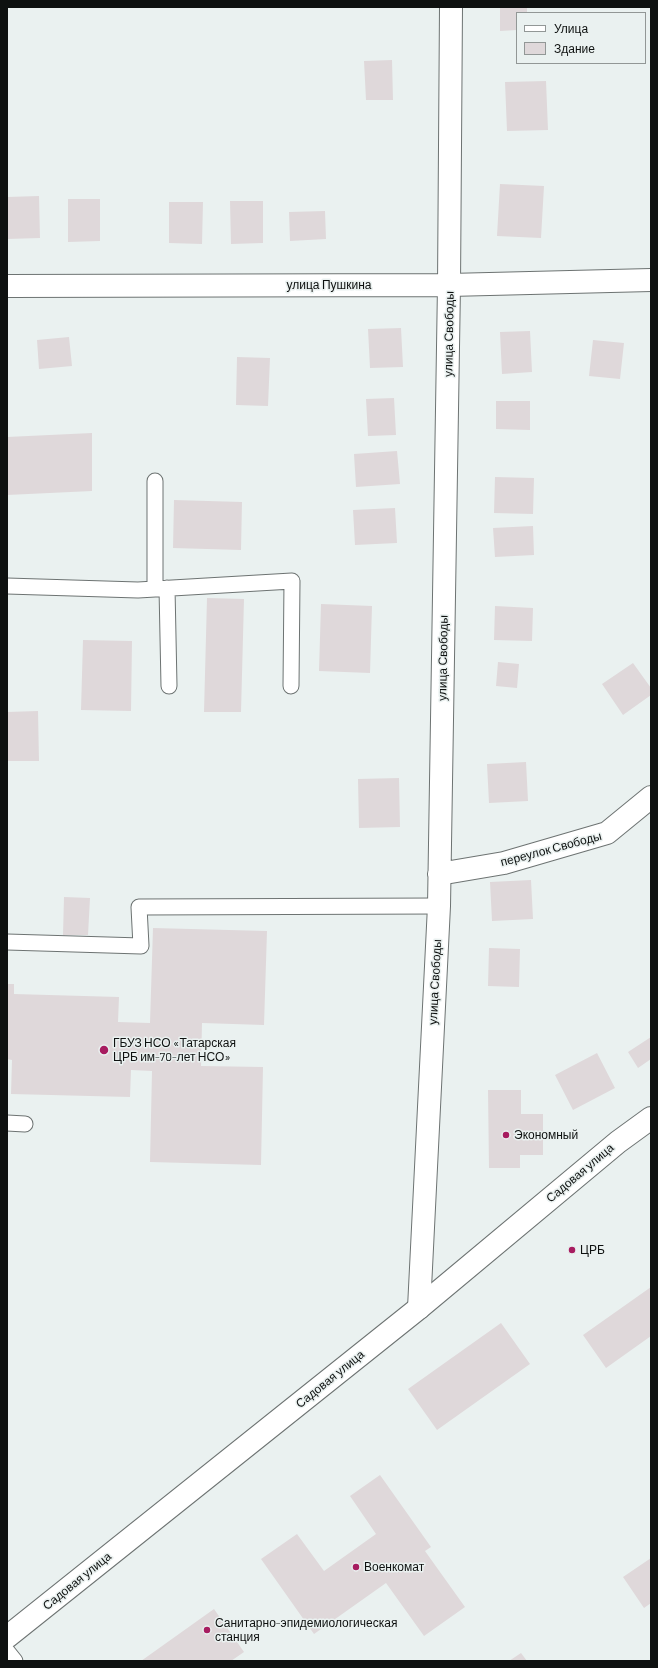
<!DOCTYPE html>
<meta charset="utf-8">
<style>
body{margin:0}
#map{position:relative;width:658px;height:1668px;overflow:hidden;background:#eaf1f0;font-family:Barlow,sans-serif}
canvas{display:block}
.frame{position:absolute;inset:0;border:8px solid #0e1110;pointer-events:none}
.legend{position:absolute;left:516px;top:12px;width:130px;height:52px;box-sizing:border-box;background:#eaf1f0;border:1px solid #929796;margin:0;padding:5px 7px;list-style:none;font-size:12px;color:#0e1110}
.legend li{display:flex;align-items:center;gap:8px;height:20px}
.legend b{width:20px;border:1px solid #929796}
</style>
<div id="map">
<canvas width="658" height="1668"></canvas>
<div class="frame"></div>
<ul class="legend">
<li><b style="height:5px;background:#fff"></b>Улица</li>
<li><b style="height:11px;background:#dfd8da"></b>Здание</li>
</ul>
</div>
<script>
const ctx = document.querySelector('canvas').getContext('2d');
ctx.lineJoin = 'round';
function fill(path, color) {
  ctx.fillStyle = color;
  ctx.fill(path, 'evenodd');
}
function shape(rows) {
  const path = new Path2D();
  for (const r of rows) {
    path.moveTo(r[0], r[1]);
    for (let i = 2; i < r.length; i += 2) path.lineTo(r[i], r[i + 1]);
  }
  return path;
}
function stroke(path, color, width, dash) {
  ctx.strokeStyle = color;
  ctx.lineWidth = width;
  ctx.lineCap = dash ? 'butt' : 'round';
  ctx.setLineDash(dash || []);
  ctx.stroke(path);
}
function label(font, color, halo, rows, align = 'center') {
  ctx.font = font + ' Barlow,sans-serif';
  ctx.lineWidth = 3;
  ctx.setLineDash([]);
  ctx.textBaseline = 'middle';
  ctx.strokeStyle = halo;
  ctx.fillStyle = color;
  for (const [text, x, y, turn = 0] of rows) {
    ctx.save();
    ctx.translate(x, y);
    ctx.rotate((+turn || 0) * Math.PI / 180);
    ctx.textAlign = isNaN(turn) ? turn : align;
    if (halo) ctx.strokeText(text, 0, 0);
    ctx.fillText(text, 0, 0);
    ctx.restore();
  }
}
const building = shape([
 [500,7,527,7,527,13,517,13,517,30,500,31],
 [392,60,393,100,366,100,364,61],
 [546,81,548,130,507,131,505,82],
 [500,184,544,186,541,238,497,236],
 [39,196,40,238,7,239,7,197],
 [68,199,100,199,100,241,68,242],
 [230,201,263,201,263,243,231,244],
 [169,202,203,202,202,244,169,243],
 [325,211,326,239,290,241,289,212],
 [401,328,403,367,370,368,368,329],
 [530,331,532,372,502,374,500,332],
 [69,337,72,366,39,369,37,340],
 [593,340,624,343,620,379,589,376],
 [237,357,270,358,268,406,236,405],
 [394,398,396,435,368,436,366,399],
 [496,401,530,401,530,430,496,429],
 [92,433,92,491,7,495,7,437],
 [397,451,400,484,356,487,354,454],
 [495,477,534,478,533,514,494,513],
 [174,500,242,502,241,550,173,548],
 [395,508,397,543,355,545,353,510],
 [533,526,534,555,495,557,493,528],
 [207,598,244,599,241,712,204,712],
 [321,604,372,606,370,673,319,671],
 [495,606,533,608,532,641,494,640],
 [83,640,132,641,131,711,81,710],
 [498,662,519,664,517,688,496,686],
 [633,663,651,688,651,695,623,715,602,684],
 [38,711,39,761,7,761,7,712],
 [526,762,528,801,489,803,487,764],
 [399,778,400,827,359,828,358,779],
 [531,880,533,919,492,921,490,882],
 [64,897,90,898,88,935,63,935],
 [153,928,267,931,264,1025,202,1023,201,1066,263,1067,261,1165,150,1162,152,1071,131,1070,130,1097,11,1094,12,1060,7,1059,7,984,14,984,14,994,119,997,118,1022,150,1023],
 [489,948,520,949,519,987,488,986],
 [651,1037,651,1059,638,1068,628,1052],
 [597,1053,615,1088,573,1110,555,1075],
 [488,1090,521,1090,521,1114,543,1114,543,1155,520,1155,520,1168,489,1168],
 [651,1287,651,1336,606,1368,583,1335],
 [501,1323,530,1364,437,1430,408,1389],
 [380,1475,431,1547,425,1551,465,1607,424,1636,386,1583,314,1634,261,1559,297,1534,324,1571,376,1534,350,1496],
 [651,1558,651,1603,644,1608,623,1577],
 [214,1609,244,1652,231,1661,141,1661],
 [521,1653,527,1661,509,1661]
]);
const service = shape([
 [155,481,155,589],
 [7,586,138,590,292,581,291,686],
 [167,588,169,686],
 [7,942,141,946,139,907,439,906],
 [7,1123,25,1124],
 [7,1651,15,1661]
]);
const minor = shape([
 [7,286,449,285,651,280],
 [439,874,504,863,607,833,651,797],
 [419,1308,439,906,449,285,451,7]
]);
const tertiary = shape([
 [7,1637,419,1308,618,1142,651,1118]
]);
const markers = [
 [104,1050,5,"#a71c60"],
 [506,1135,4,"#a71c60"],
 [572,1250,4,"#a71c60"],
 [356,1567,4,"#a71c60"],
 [207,1630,4,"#a71c60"]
];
const streetNames = [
 ["улица Пушкина",329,285],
 ["улица Свободы",449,334,-89],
 ["улица Свободы",443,658,-89],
 ["переулок Свободы",551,849,-15],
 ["улица Свободы",435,982,-87],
 ["Садовая улица",580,1173,-40],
 ["Садовая улица",330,1379,-39],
 ["Садовая улица",77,1581,-39]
];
const poiNames = [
 ["ГБУЗ НСО «Татарская",113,1043],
 ["ЦРБ им-70-лет НСО»",113,1057],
 ["Экономный",514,1135],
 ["ЦРБ",580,1250],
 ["Военкомат",364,1567],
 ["Санитарно-эпидемиологическая",215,1623],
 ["станция",215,1637]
];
fill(building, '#dfd8da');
stroke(service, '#6d7372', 17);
stroke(minor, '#6d7372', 24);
stroke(tertiary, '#6d7372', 24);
stroke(service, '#fff', 15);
stroke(minor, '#fff', 22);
stroke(tertiary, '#fff', 22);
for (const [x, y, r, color] of markers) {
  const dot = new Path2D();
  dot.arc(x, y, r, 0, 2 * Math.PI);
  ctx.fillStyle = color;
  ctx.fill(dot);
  stroke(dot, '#eaf1f0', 1.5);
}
label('12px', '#0e1110', '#eaf1f0', streetNames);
label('12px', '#0e1110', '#eaf1f0', poiNames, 'left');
</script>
